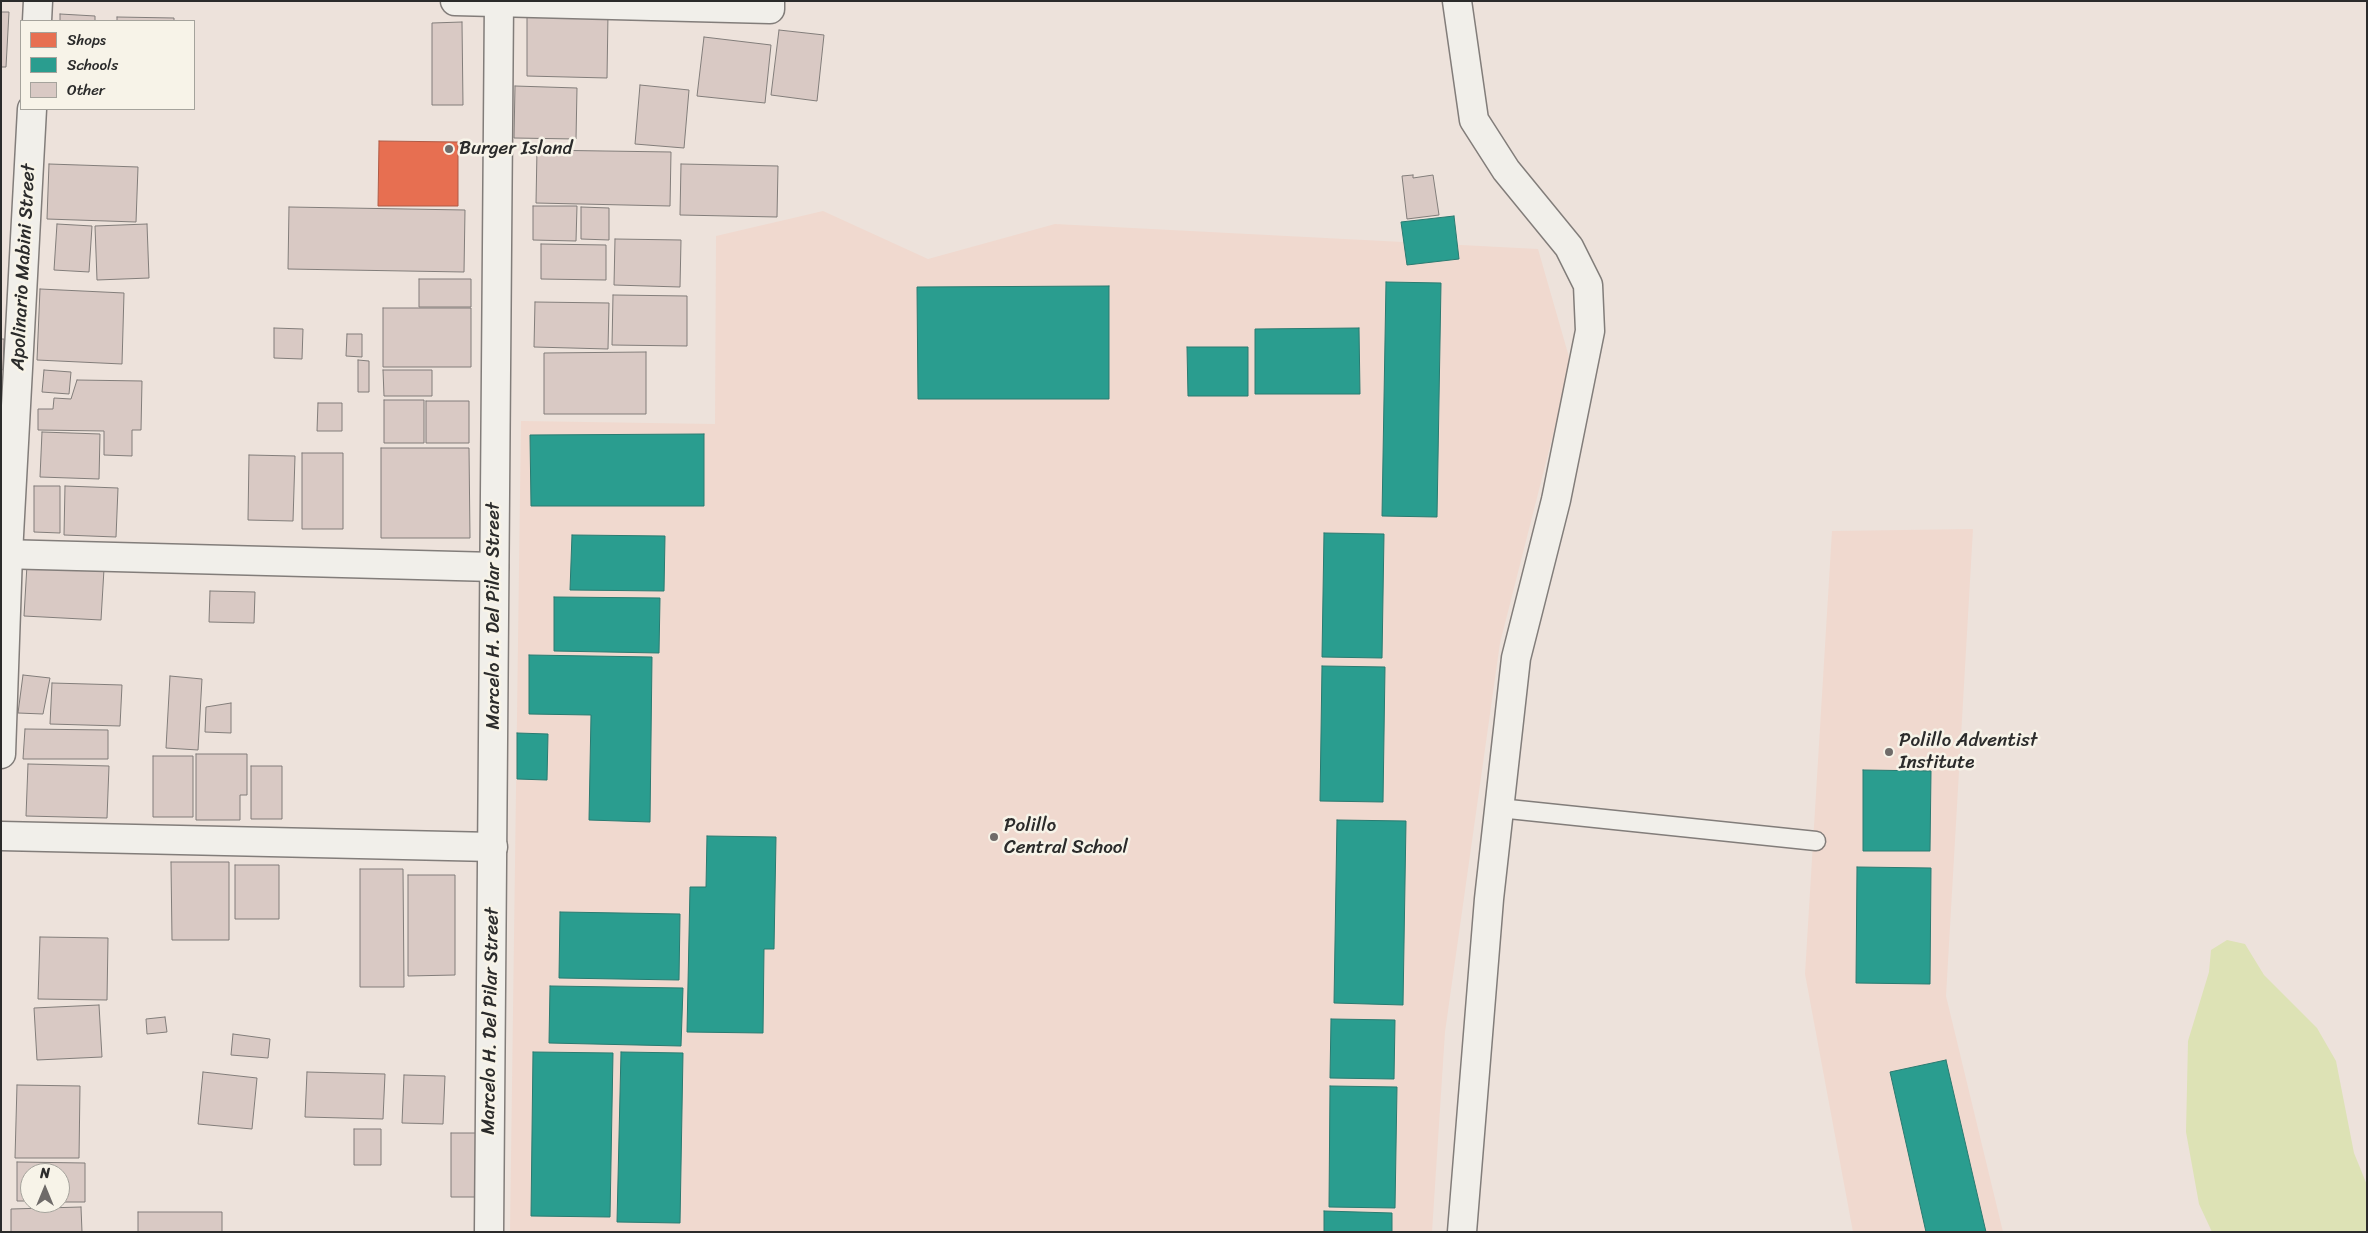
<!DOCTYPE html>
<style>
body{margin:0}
#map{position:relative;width:2368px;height:1233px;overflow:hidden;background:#ede2db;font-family:Sriracha,sans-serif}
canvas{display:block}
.frame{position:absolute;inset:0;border:2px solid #2b2b2b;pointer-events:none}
.legend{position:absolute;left:20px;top:20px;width:175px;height:90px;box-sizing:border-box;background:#f7f3e8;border:1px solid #a5a39c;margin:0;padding:6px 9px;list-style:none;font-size:15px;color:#2b2b2b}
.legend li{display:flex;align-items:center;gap:10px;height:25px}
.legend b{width:25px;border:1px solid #a5a39c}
.north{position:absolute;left:20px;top:1163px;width:50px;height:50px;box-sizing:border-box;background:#f7f3e8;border:1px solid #a5a39c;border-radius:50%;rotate:0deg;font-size:14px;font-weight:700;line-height:20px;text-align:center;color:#2b2b2b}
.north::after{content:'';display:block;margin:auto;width:18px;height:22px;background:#6f6b69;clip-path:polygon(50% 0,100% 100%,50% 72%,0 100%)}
</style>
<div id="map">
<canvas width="2368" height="1233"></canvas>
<div class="frame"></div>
<ul class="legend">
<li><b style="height:14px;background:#e76f51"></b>Shops</li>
<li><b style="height:14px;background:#2a9d8f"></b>Schools</li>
<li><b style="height:14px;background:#d9c9c4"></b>Other</li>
</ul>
<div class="north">N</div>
</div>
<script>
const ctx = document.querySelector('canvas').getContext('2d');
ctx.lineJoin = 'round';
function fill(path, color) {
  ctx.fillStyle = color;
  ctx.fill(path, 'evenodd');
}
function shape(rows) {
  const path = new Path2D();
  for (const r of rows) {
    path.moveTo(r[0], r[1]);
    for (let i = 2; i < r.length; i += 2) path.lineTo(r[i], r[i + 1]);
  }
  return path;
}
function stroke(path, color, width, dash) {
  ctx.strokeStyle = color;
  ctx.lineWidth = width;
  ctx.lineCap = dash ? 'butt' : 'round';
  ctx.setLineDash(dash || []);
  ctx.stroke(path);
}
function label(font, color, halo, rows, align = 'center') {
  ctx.font = font + ' Sriracha,sans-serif';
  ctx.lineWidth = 5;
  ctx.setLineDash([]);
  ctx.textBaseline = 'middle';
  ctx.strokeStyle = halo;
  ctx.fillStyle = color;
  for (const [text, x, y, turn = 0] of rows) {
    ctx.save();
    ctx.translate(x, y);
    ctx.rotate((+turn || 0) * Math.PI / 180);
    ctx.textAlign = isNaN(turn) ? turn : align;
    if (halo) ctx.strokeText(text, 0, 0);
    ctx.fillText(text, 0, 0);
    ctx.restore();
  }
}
const built = shape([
 [823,211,928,259,1055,224,1538,249,1571,364,1500,643,1445,1032,1432,1232,510,1232,521,421,715,424,716,236],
 [1973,529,1946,996,2003,1232,1853,1232,1805,974,1832,531]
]);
const green = shape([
 [2227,940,2245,944,2264,975,2317,1028,2336,1061,2354,1153,2367,1185,2367,1232,2212,1232,2199,1204,2186,1132,2188,1041,2209,972,2211,950]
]);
const shops = shape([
 [379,141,458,142,458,206,378,206,379,141]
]);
const schools = shape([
 [1454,216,1459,259,1407,265,1401,222,1454,216],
 [1386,282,1441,283,1437,517,1382,516,1386,282],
 [1109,286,1109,399,918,399,917,287,1109,286],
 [1359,328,1360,394,1255,394,1255,329,1359,328],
 [1187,347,1248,347,1248,396,1188,396,1187,347],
 [704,434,704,506,531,506,530,435,704,434],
 [1324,533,1384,534,1382,658,1322,657,1324,533],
 [572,535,665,536,664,591,570,590,572,535],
 [554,597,660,598,659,653,554,651,554,597],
 [529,655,652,657,650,822,589,820,591,715,529,714,529,655],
 [1322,666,1385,667,1383,802,1320,801,1322,666],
 [517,733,548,734,547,780,517,779,517,733],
 [1863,770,1931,771,1930,851,1863,851,1863,770],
 [1337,820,1406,821,1403,1005,1334,1003,1337,820],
 [707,836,776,837,774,949,764,949,763,1033,687,1032,690,887,706,887,707,836],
 [1857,867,1931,868,1930,984,1856,983,1857,867],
 [560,912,680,914,679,980,559,978,560,912],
 [550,986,683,988,681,1046,549,1043,550,986],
 [1331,1019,1395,1020,1394,1079,1330,1078,1331,1019],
 [533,1052,613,1053,610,1217,531,1216,533,1052],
 [621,1052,683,1053,680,1223,617,1222,621,1052],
 [1946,1060,1986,1232,1926,1232,1890,1072,1946,1060],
 [1330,1086,1397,1087,1395,1208,1329,1207,1330,1086],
 [1324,1211,1392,1213,1392,1232,1324,1232,1324,1211]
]);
const building = shape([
 [1,12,9,12,6,67,1,67,1,12],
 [527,13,608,14,607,78,527,76,527,13],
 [60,14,95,16,95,21,60,21,60,14],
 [117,17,174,18,174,21,117,21,117,17],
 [462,22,463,105,432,105,432,23,462,22],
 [779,30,824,35,817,101,771,95,779,30],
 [704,37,771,45,765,103,697,96,704,37],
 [640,85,689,90,684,148,635,144,640,85],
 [515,86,577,88,576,139,514,138,515,86],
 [537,150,671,152,670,206,536,203,537,150],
 [49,164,138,167,136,222,47,219,49,164],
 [681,164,778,166,777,217,680,215,681,164],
 [1413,175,1413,178,1433,175,1439,215,1407,219,1402,176,1413,175],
 [533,206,577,206,576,241,533,240,533,206],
 [289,207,465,210,464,272,288,269,289,207],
 [581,207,609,208,609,240,581,239,581,207],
 [57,224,92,226,89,272,54,270,57,224],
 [147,224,149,278,97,280,95,226,147,224],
 [615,239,681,240,680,287,614,285,615,239],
 [541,244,606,245,606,280,541,279,541,244],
 [419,279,471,279,471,307,419,307,419,279],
 [40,289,124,293,122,364,37,360,40,289],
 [613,295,687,296,687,346,612,345,613,295],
 [535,302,609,303,608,349,534,347,535,302],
 [383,308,471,308,471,367,383,367,383,308],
 [274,328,303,329,302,359,274,358,274,328],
 [347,334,362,334,362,357,346,356,347,334],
 [1,339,4,339,3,370,1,369,1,339],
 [646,352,646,414,544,414,544,353,646,352],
 [358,360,369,361,369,392,358,392,358,360],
 [44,370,71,372,69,394,42,392,44,370],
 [383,370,432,370,432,396,384,396,383,370],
 [77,380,142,381,141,430,132,430,132,456,104,455,104,431,38,430,38,409,53,409,54,398,71,399,77,380],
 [384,400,424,400,424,443,384,443,384,400],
 [426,401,469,401,469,443,426,443,426,401],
 [318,403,342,403,342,431,317,431,318,403],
 [42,432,100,434,99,479,40,477,42,432],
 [381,448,469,448,470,538,381,538,381,448],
 [302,453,343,453,343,529,302,529,302,453],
 [249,455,295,456,293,521,248,520,249,455],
 [34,486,60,486,60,533,34,532,34,486],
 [65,486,118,488,116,537,64,535,65,486],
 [27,565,104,569,101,620,24,616,27,565],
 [210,591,255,592,254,623,209,622,210,591],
 [23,675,50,678,43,714,18,713,23,675],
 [170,676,202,679,198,750,166,748,170,676],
 [52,683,122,685,120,726,50,724,52,683],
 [231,703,231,733,205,732,206,707,231,703],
 [25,729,108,730,108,759,23,759,25,729],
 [196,754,247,754,247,795,240,795,240,820,196,820,196,754],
 [153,756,193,756,193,817,153,817,153,756],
 [28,764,109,766,107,818,26,816,28,764],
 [251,766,282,766,282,819,251,819,251,766],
 [171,862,229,862,229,940,172,940,171,862],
 [235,865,279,865,279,919,235,919,235,865],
 [360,869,403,869,404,987,360,987,360,869],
 [408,875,455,875,455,975,408,976,408,875],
 [40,937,108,938,107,1000,38,999,40,937],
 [99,1005,102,1057,37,1060,34,1008,99,1005],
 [165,1017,167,1032,147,1034,146,1019,165,1017],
 [233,1034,270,1039,268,1058,231,1055,233,1034],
 [203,1072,257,1078,252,1129,198,1124,203,1072],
 [307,1072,385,1074,383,1119,305,1117,307,1072],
 [404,1075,445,1076,443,1124,402,1123,404,1075],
 [17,1085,80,1086,79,1158,15,1158,17,1085],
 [354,1129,381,1129,381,1165,354,1165,354,1129],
 [451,1133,485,1133,485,1197,451,1197,451,1133],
 [17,1162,85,1163,85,1202,60,1202,60,1173,30,1173,30,1201,17,1201,17,1162],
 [81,1207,82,1232,11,1232,11,1209,81,1207],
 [138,1212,222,1212,222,1232,138,1232,138,1212]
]);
const service = shape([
 [1499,808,1816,841]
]);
const minor = shape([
 [455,1,770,9,770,1],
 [1457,1,1474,120,1506,170,1569,247,1588,285,1590,331,1556,500,1516,658,1489,899,1462,1232],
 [1,554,494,567],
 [1,836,493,847]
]);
const tertiary = shape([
 [37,21,38,1],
 [1,754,8,554,32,109]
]);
const secondary = shape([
 [489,1232,499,1]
]);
const markers = [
 [449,149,5,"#6f6b69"],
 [1889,752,5,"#6f6b69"],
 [994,837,5,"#6f6b69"]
];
const poiNames = [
 ["Burger Island",459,149],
 ["Polillo Adventist",1899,741],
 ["Institute",1899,763],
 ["Polillo",1004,826],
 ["Central School",1004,848]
];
const streetNames = [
 ["Apolinario Mabini Street",24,267,-87],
 ["Marcelo H. Del Pilar Street",494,616,-90],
 ["Marcelo H. Del Pilar Street",491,1021,-89]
];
fill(built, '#f0d9cf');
fill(green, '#dde2b5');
fill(shops, '#e76f51');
stroke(shops, '#af5b46', 1);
fill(schools, '#2a9d8f');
stroke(schools, '#2a7b71', 1);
fill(building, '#d9c9c4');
stroke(building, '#827d7a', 1);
stroke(service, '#827d7a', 21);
stroke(minor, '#827d7a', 31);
stroke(tertiary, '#827d7a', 31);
stroke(secondary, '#827d7a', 31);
stroke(service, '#f1efea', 18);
stroke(minor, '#f1efea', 28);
stroke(tertiary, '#f1efea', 28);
stroke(secondary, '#f1efea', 28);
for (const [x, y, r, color] of markers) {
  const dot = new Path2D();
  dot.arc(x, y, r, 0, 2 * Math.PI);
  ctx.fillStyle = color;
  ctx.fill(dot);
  stroke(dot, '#f7f3e8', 2);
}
label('19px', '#2b2b2b', '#f7f3e8', poiNames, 'left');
label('19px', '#2b2b2b', '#f7f3e8', streetNames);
</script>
